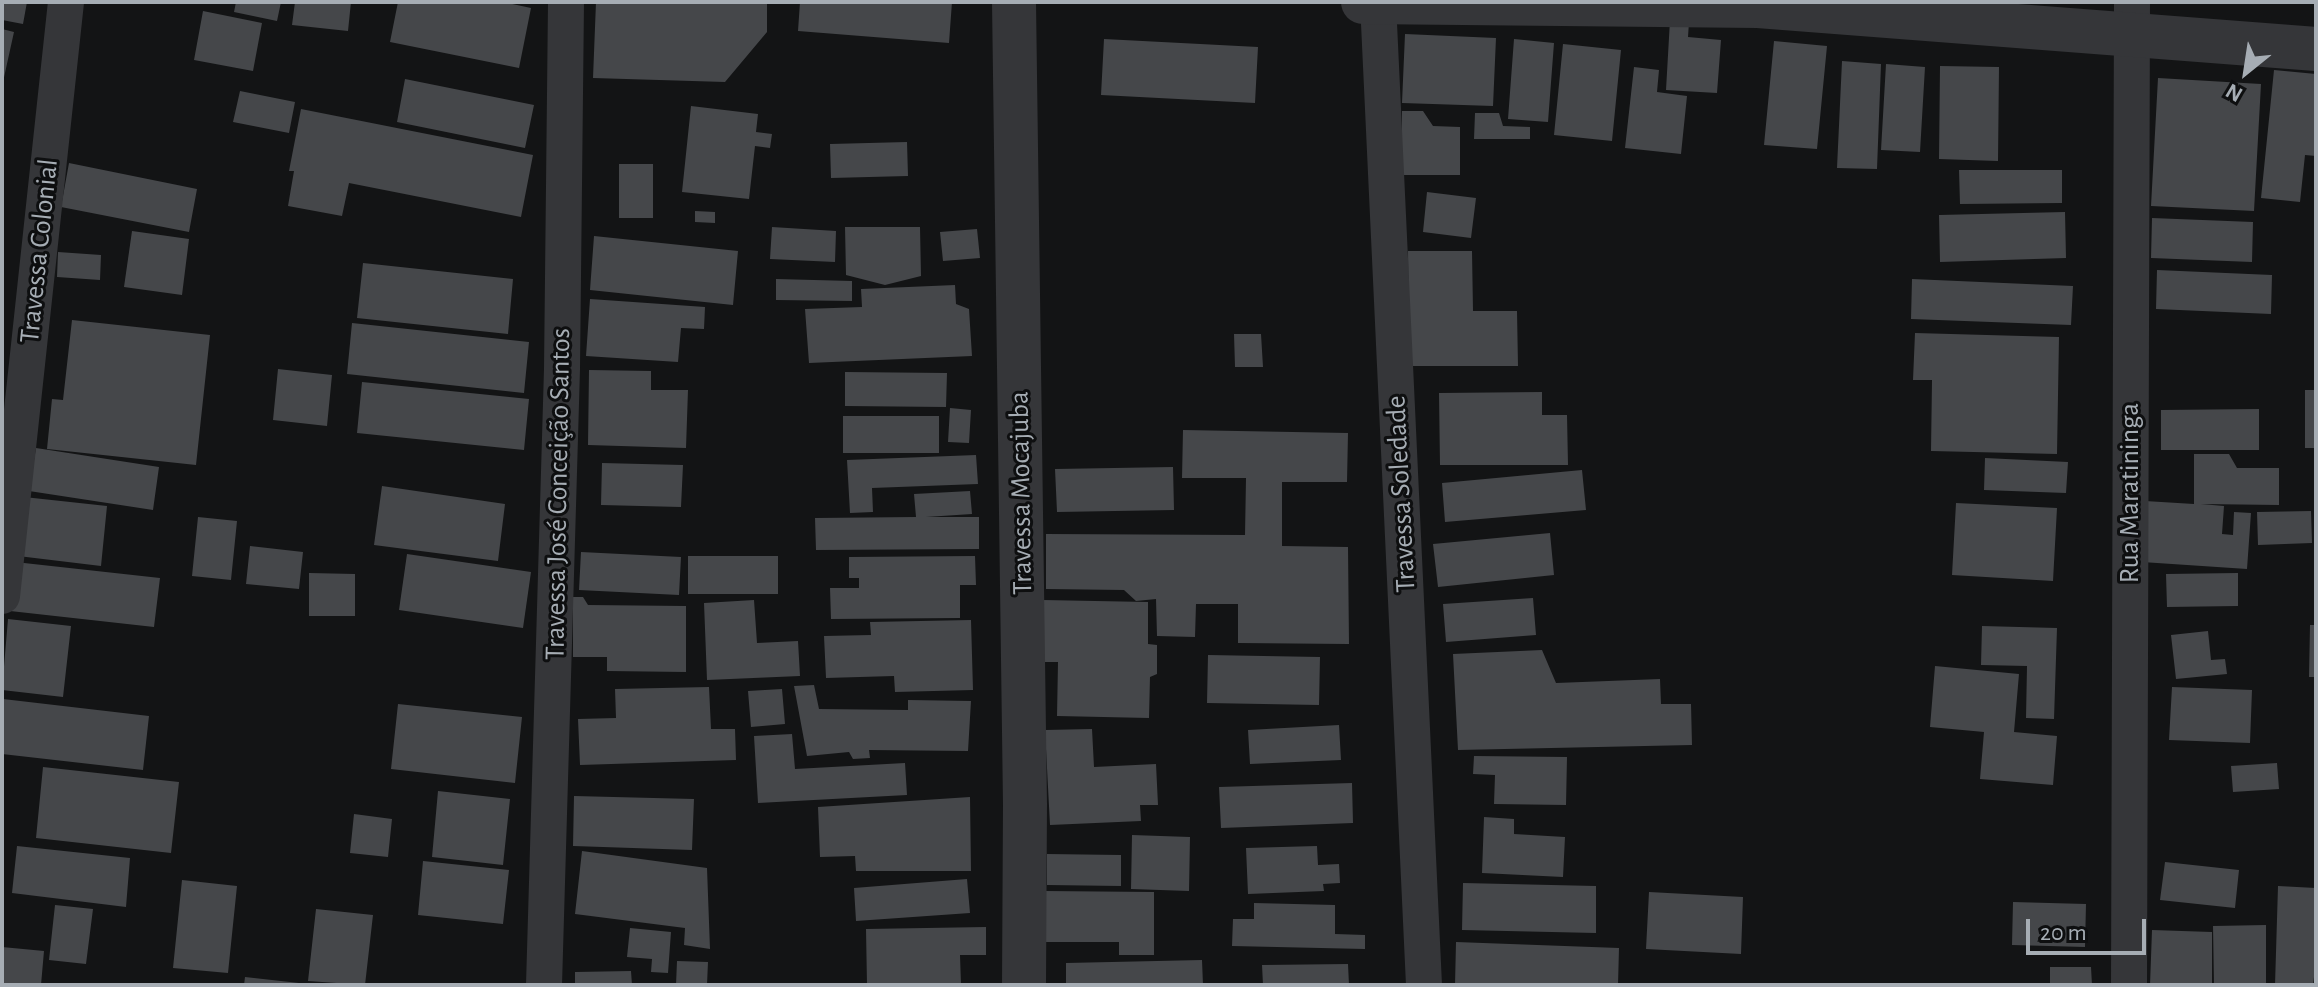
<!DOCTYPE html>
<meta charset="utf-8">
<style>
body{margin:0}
#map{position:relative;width:2318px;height:987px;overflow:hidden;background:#131415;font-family:"Alegreya Sans",sans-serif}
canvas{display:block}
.frame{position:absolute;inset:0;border:4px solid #a6adb4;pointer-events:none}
.north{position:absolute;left:2206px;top:32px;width:80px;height:80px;-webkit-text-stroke:6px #0e0f10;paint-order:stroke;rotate:210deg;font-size:22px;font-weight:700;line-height:32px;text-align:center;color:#a6adb4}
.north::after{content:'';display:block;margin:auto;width:28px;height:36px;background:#a6adb4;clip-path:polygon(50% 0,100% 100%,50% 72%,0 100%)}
.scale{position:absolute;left:2026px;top:919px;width:120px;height:36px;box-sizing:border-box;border:4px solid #a6adb4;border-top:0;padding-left:10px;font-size:24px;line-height:28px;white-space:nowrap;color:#a6adb4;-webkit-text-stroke:6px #0e0f10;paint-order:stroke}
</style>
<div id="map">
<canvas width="2318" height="987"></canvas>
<div class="frame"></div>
<div class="north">N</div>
<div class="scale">20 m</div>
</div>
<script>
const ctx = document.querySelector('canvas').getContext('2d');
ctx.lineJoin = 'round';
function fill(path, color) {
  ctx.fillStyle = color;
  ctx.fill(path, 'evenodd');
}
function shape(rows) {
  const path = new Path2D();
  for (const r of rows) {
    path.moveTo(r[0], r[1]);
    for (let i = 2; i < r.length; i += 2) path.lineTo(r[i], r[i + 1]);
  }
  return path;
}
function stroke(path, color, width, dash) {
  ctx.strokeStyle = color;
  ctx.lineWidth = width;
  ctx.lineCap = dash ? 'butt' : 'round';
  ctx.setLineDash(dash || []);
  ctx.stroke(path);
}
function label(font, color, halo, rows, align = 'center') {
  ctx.font = font + ' "Alegreya Sans",sans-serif';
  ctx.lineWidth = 6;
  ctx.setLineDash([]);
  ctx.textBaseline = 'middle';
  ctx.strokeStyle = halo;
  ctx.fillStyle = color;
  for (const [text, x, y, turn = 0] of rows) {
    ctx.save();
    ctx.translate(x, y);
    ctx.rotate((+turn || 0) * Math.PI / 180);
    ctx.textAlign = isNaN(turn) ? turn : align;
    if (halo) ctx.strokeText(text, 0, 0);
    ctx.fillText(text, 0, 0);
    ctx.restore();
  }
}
const building = shape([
 [2,2,27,2,23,24,2,20],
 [236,2,281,2,277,21,234,12],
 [295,2,351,2,348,31,292,25],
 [398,2,503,2,531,8,519,68,390,42],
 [596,2,767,2,767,32,725,82,593,78],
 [800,2,952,2,949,43,798,31],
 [203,11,262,23,253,71,194,60],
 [1670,20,1689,22,1688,37,1721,40,1717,93,1666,90],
 [2,29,14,32,3,82,2,82],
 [1405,34,1496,38,1493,106,1402,103],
 [1104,39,1258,47,1255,103,1101,95],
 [1514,39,1554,43,1548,122,1508,119],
 [1774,41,1827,46,1817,149,1764,145],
 [1563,44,1621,50,1612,141,1554,135],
 [1842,61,1881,64,1877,169,1837,168],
 [1886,64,1925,67,1920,152,1881,150],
 [1940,66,1999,67,1998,161,1939,159],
 [1634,67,1659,70,1657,92,1687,96,1681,154,1625,148],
 [2274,70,2316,74,2316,156,2305,155,2300,202,2261,198],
 [2158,78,2261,84,2254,211,2151,206],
 [405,79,534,105,525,148,397,122],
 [240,91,295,102,289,133,233,122],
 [691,106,758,114,756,132,772,134,770,148,755,146,749,199,682,192],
 [301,109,533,155,521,217,349,183,342,216,288,206,294,171,289,171],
 [1402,111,1423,111,1433,126,1460,127,1460,175,1402,175],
 [1475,113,1499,113,1503,126,1530,127,1530,139,1474,139],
 [907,142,908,176,831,178,830,144],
 [69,163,197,189,189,232,61,207],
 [619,164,653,164,653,218,619,218],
 [1959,170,2062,170,2062,203,1960,204],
 [1427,192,1476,198,1471,238,1423,232],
 [695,211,715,212,715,223,695,222],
 [2065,212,2066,258,1940,262,1939,215],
 [2152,218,2253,222,2252,262,2151,258],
 [772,227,836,231,835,262,770,259],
 [845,227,920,227,921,276,885,285,846,275],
 [977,229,980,258,943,261,940,232],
 [132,231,189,239,182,295,124,287],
 [594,236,738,251,733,305,590,290],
 [1408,251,1472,251,1473,311,1517,311,1518,366,1409,366],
 [58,252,101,255,100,280,57,277],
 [363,263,513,279,508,334,357,318],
 [2157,270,2272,275,2271,314,2156,309],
 [776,279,852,281,852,301,776,300],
 [1912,279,2073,286,2071,325,1911,319],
 [955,285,956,304,969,309,972,356,809,363,805,309,862,307,861,289],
 [590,299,705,307,704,329,681,328,678,362,586,356],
 [72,320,210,335,196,465,47,449,52,399,63,400],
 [352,323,529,342,524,393,347,374],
 [1915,333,2059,337,2057,454,1931,451,1932,380,1913,380],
 [1234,334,1261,334,1263,367,1235,367],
 [278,369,332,375,327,426,273,420],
 [589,370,651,371,651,390,688,390,686,448,588,445],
 [845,372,947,373,946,407,845,406],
 [362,382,529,399,524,450,357,433],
 [2305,390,2316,390,2316,448,2305,448],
 [1542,392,1542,415,1567,415,1568,465,1440,465,1439,393],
 [950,408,971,410,969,443,948,442],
 [2259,409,2259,450,2161,450,2161,410],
 [843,416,939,416,939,453,843,453],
 [1183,430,1348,433,1347,482,1282,482,1282,546,1348,547,1349,644,1238,643,1238,604,1196,604,1195,637,1157,636,1156,599,1136,601,1124,590,1046,589,1046,534,1245,535,1246,478,1182,478],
 [36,448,159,467,153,510,29,491],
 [2194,454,2229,454,2237,468,2279,468,2279,505,2201,504,2224,506,2222,534,2233,535,2234,512,2251,513,2247,569,2142,562,2145,501,2194,504],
 [976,455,978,484,872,488,873,512,850,513,847,460],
 [1985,458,2068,462,2066,493,1984,490],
 [602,463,683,465,681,507,601,505],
 [1173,467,1174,510,1057,512,1055,469],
 [1582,470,1586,510,1445,522,1442,483],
 [382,486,505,504,498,561,374,545],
 [970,491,972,514,926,517,979,517,979,549,816,550,815,518,916,517,914,494],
 [24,497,107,506,101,566,18,556],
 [1956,503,2057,508,2053,581,1952,575],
 [2311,511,2312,543,2258,545,2257,512],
 [198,517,237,521,231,580,192,576],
 [1550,533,1554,575,1438,587,1433,544],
 [250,546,303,552,299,589,246,584],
 [581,552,681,557,679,595,579,590],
 [407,554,531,572,523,628,399,610],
 [688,556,778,556,778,594,688,594],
 [975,556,976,585,960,585,960,618,831,619,830,588,859,588,859,578,849,578,849,557],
 [15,562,160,578,154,627,10,611],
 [309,573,355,574,355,616,309,616],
 [2238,573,2238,606,2167,607,2166,574],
 [573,597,583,597,588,605,686,606,686,672,607,671,607,657,573,657],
 [1533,598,1536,635,1446,642,1443,604],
 [754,600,757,643,798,641,800,676,707,680,704,603],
 [1043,600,1148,602,1148,644,1157,645,1157,674,1150,677,1149,718,1057,716,1058,662,1042,662],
 [8,619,71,626,63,697,2,690],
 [971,620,973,690,895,692,894,676,826,678,824,636,871,635,870,622],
 [2310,625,2316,625,2316,677,2309,677],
 [1982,626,2057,628,2054,719,2026,718,2027,666,1981,665],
 [2208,631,2211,660,2225,659,2227,674,2176,679,2171,635],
 [1542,650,1556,683,1660,679,1661,704,1691,704,1692,745,1458,750,1453,654],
 [1208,655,1320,657,1319,705,1207,703],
 [1935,666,2019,674,2014,732,2057,736,2053,785,1980,779,1984,732,1930,727],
 [814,685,819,709,908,710,908,700,971,701,968,751,869,750,870,758,853,759,849,752,807,756,794,686],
 [709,687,711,729,735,729,736,760,580,765,578,719,616,718,615,689],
 [2172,687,2252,690,2250,743,2169,740],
 [782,689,785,724,751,727,748,691],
 [3,699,149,716,143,770,2,754],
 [398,704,522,717,515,783,391,769],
 [1339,725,1341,760,1250,764,1248,730],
 [1092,729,1094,767,1156,764,1158,805,1140,805,1141,821,1050,825,1045,730],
 [792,734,795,769,905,763,907,795,758,803,754,736],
 [1474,756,1567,757,1566,805,1494,804,1495,775,1473,774],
 [2277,763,2279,789,2233,792,2231,766],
 [43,767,179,782,171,853,36,838],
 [1352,783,1353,823,1221,828,1219,787],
 [438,791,510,799,503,865,432,857],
 [574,796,694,799,692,850,573,846],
 [970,797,971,871,856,871,855,856,820,857,818,807],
 [354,814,392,819,388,857,350,853],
 [1484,817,1514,819,1514,834,1565,837,1563,877,1482,873],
 [1132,835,1190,837,1189,891,1131,889],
 [17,846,130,858,126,907,12,893],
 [1317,846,1318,865,1339,864,1340,883,1323,884,1324,891,1248,894,1246,848],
 [582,851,707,868,710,949,684,945,685,928,575,914],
 [1047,854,1121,855,1121,886,1047,885],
 [423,861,509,870,503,924,418,915],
 [2165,862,2239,870,2235,908,2160,900],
 [967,879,970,913,856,921,854,888],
 [182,880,237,886,228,973,173,968],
 [1463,883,1596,886,1596,933,1462,930],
 [2278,886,2316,888,2316,977,2314,977,2313,985,2275,985],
 [1045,891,1154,892,1154,955,1119,955,1119,942,1045,942],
 [1649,892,1743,897,1741,954,1646,949],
 [2013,902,2086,904,2085,947,2012,945],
 [1254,903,1335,905,1335,934,1365,935,1365,949,1232,946,1233,919,1254,919],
 [55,905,93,909,86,964,49,960],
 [316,909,373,915,365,985,308,981],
 [2266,925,2266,985,2214,985,2213,926],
 [986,927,986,955,960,955,961,985,867,985,866,929],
 [630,928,671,932,668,973,651,972,652,959,627,957],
 [2152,930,2212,932,2212,985,2150,985],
 [1456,942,1619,948,1618,985,1455,985],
 [2,947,44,951,41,985,2,985],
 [1202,960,1203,985,1066,985,1066,963],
 [677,961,708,962,707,985,676,985],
 [1348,964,1349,985,1263,985,1262,965],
 [2050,967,2091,967,2092,985,2050,985],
 [631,971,632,985,575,985,575,972],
 [245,977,299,983,299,985,244,985]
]);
const minor = shape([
 [1378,2,1424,985],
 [2,596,66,2],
 [544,985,562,369,566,2],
 [2129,985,2132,2]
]);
const tertiary = shape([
 [1014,2,1025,804,1024,985],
 [1363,2,1758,6,2316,49]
]);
const streetNames = [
 ["Travessa Colonial",39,251,-84],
 ["Travessa Mocajuba",1021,493,-91],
 ["Rua Maratininga",2130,493,-90],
 ["Travessa José Conceição Santos",558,494,-89],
 ["Travessa Soledade",1401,494,-93]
];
fill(building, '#45474a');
stroke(minor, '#353639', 36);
stroke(tertiary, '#353639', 44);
label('28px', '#a6adb4', '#0e0f10', streetNames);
</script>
